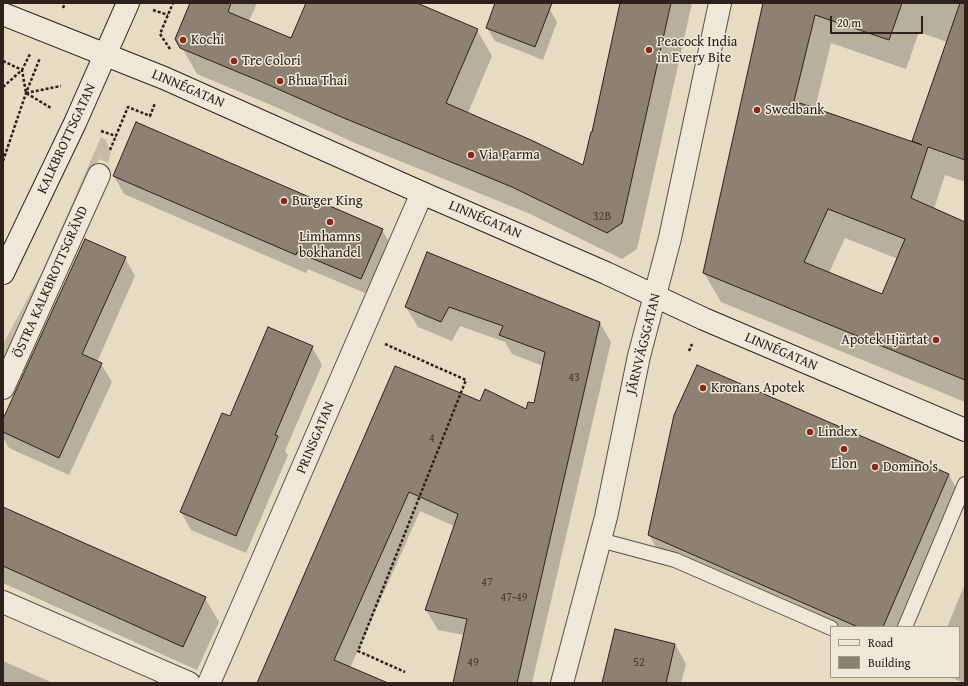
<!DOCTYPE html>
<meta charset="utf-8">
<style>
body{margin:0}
#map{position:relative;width:968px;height:686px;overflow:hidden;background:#e5dcc3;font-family:"Gentium Book Plus",serif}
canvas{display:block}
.frame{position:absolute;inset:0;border:4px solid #2e201b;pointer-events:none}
.legend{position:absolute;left:830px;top:626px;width:130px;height:52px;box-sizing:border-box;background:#eee8d8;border:1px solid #a1988c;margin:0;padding:5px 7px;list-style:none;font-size:12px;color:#2e201b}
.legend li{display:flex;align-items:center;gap:8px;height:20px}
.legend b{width:20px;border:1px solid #a1988c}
.scale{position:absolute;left:830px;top:16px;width:93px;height:18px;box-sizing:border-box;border:2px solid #2e201b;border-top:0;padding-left:5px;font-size:12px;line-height:14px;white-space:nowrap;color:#2e201b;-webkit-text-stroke:3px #eee8d8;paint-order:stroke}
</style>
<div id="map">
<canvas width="968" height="686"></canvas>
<div class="frame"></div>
<ul class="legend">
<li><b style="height:5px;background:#eee8d8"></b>Road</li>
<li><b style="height:11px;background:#8d8272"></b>Building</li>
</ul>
<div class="scale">20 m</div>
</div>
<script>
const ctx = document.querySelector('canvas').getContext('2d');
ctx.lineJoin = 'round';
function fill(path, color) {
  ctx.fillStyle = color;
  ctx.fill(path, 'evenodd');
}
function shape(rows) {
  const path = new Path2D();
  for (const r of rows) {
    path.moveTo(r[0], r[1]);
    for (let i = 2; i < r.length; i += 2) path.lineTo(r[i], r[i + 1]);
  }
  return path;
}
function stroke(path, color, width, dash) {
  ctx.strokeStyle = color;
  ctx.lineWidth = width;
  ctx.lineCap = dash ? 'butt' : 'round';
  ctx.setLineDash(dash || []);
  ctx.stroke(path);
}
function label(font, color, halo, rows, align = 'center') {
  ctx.font = font + ' "Gentium Book Plus",serif';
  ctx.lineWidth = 3;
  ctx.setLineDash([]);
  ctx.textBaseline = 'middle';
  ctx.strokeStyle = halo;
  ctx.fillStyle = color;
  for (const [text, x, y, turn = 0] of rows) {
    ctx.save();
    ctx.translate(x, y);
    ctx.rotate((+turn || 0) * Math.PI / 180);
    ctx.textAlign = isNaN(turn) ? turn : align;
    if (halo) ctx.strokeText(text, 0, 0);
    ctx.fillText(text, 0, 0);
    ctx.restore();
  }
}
const green = shape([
 [101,137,106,140,111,153,108,163,99,159,50,271,3,361,3,344,42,272]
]);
const shadow = shape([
 [192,3,257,3,249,21,291,39,307,3,414,3,477,30,492,56,468,113,584,167,593,133,621,3,692,3,637,249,622,259,528,213,355,143,278,108,197,74,177,39],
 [496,3,535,3,549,8,557,22,543,60,495,41,487,28],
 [764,3,965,3,965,182,945,175,934,209,965,223,965,402,721,302,704,273],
 [919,32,947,42,913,141,915,143,815,109,831,43,906,69],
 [845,238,898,259,883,295,829,273],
 [114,176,382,230,393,248,372,296,308,269,306,273,124,194],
 [428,253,600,323,611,342,532,683,454,683,464,635,438,630,426,610,454,526,420,511,350,668,386,683,258,683,395,367,480,402,527,410,534,405,543,366,512,354,505,342,460,326,452,341,418,327,406,307],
 [125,258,135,276,97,362,101,364,112,382,69,475,9,448,3,437,3,421],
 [312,347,322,365,285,451,288,455,246,553,191,530,181,512,230,417],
 [697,366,949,475,960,495,903,627,831,627,660,554,649,535],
 [3,508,205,598,219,622,197,670,3,583],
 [965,584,965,683,964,683,950,677,959,677,959,627,947,627],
 [675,644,686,664,681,683,603,683],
 [3,661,53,683,3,683]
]);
const building = shape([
 [190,3,231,3,228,12,291,38,306,3,417,3,478,29,446,103,531,140,583,165,591,132,592,132,620,3,671,3,622,223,607,233,512,187,339,116,262,82,180,48,175,39,190,3],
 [495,3,552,3,535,47,486,28,495,3],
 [763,3,902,3,889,40,815,15,794,101,922,145,912,141,960,3,965,3,965,160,928,147,911,198,965,222,965,380,703,273,763,3],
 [828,209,905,239,882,294,804,262,828,209],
 [136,122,383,229,361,279,297,252,296,255,113,176,136,122],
 [85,239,126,257,82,354,102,363,59,458,3,432,3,419,85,239],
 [427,252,600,322,517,683,453,683,467,619,425,610,458,514,409,492,334,660,388,683,257,683,395,366,480,401,485,389,526,409,528,402,534,403,545,352,499,335,503,326,449,307,441,322,405,307,427,252],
 [268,327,313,346,275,435,278,436,236,536,180,512,222,413,230,416,268,327],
 [697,365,949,474,883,627,858,627,648,535,674,415,697,365],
 [3,507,206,597,183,647,3,566,3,507],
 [615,629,675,644,666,683,602,683,615,629]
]);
const path = shape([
 [63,8,65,3],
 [153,10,168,15],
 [170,49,160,34,173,3],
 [3,61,22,70,26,93,51,108],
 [3,87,22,70,30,54],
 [26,93,61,86],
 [101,131,116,136],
 [110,150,128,107,150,116,155,103],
 [3,161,26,93,40,58],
 [385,344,466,380,358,651,405,672],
 [689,351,692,344]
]);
const lane = shape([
 [600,540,675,560,831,628],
 [905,627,965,484]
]);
const street = shape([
 [3,388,99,175],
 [3,602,189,683],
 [209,683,422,193],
 [562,683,606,517,639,356,670,238,720,3]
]);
const secondary = shape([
 [3,14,164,78,422,193,606,273,704,319,965,430],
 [3,273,75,123,128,3]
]);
const markers = [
 [183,40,4,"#8f2418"],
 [649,50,4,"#8f2418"],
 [234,61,4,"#8f2418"],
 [280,81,4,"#8f2418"],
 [757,110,4,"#8f2418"],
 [471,155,4,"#8f2418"],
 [284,201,4,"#8f2418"],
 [330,222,4,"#8f2418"],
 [936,340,4,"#8f2418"],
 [703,388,4,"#8f2418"],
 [810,432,4,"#8f2418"],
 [844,449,4,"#8f2418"],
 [875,467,4,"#8f2418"]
];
const numberNames = [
 ["32B",602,217],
 ["43",574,378],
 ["4",432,439],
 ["47",487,583],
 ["47-49",514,598],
 ["49",473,663],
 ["52",639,663]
];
const poiNames = [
 ["Kochi",191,40],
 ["Peacock India",657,42],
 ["in Every Bite",657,58],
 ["Tre Colori",242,61],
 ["Bhua Thai",288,81],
 ["Swedbank",765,110],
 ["Via Parma",479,155],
 ["Burger King",292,201],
 ["Limhamns",330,237,"center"],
 ["bokhandel",330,253,"center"],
 ["Apotek Hjärtat",928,340,"right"],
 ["Kronans Apotek",711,388],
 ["Lindex",818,432],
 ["Elon",844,464,"center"],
 ["Domino's",883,467]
];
const streetNames = [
 ["LINNÉGATAN",188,89,23],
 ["KALKBROTTSGATAN",67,139,-65],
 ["LINNÉGATAN",485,220,23],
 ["ÖSTRA KALKBROTTSGRÄND",51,282,-66],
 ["JÄRNVÄGSGATAN",644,344,-76],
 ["LINNÉGATAN",781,352,23],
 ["PRINSGATAN",316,438,-67]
];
fill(green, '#c6bca6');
fill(shadow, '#0003');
fill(building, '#8d8272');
stroke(building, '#2e201b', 1);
stroke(lane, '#5c4f45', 16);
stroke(street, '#5c4f45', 24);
stroke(secondary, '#2e201b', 24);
stroke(path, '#2e201b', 2.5, [3, 2]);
stroke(lane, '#eee8d8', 14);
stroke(street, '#eee8d8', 22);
stroke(secondary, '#eee8d8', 22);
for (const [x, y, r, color] of markers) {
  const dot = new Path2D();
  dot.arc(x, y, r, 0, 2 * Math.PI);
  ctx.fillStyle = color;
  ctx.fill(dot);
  stroke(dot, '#eee8d8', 1.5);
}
label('12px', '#463831', null, numberNames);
label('14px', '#2e201b', '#eee8d8', poiNames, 'left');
label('14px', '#2e201b', '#eee8d8', streetNames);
</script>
